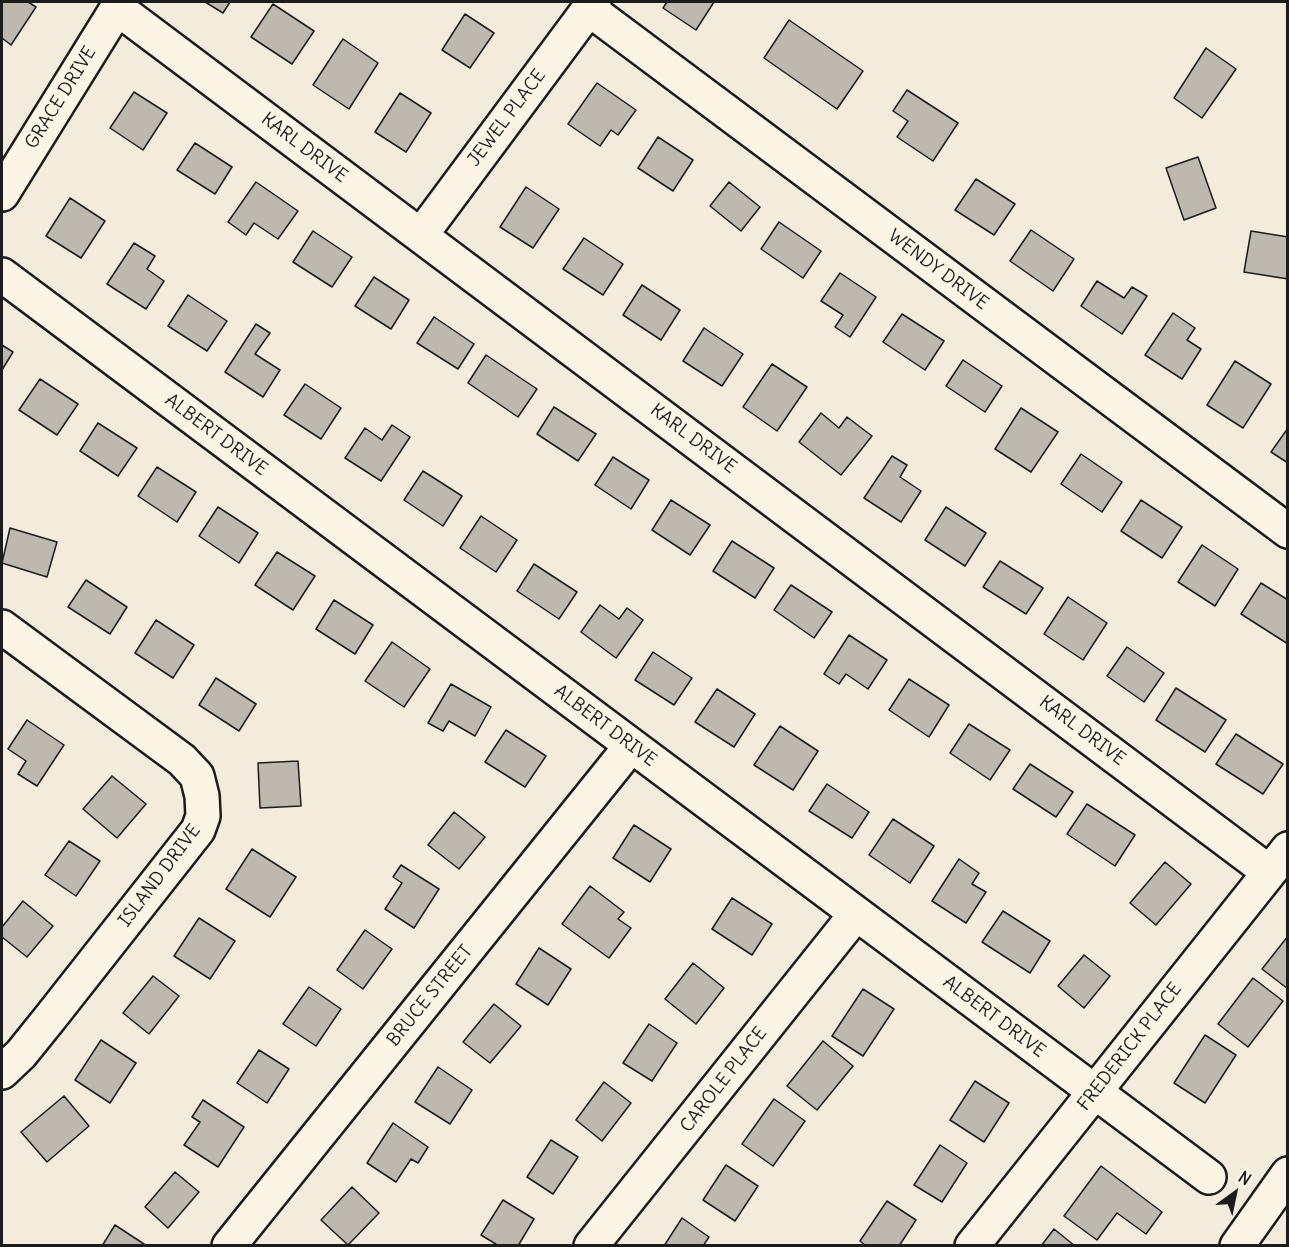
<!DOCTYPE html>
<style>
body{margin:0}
#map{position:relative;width:1289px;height:1247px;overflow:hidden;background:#f3ecdd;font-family:Delius,sans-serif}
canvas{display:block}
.frame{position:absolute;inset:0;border:3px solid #1c1c1c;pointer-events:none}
.north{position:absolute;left:1205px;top:1163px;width:60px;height:60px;-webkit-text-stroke:4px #fcf5e5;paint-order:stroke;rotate:33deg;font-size:16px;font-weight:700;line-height:24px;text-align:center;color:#1c1c1c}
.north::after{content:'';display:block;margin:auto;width:21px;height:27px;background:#1c1c1c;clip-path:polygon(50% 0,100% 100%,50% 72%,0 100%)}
</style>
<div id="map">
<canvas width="1289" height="1247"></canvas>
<div class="frame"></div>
<div class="north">N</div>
</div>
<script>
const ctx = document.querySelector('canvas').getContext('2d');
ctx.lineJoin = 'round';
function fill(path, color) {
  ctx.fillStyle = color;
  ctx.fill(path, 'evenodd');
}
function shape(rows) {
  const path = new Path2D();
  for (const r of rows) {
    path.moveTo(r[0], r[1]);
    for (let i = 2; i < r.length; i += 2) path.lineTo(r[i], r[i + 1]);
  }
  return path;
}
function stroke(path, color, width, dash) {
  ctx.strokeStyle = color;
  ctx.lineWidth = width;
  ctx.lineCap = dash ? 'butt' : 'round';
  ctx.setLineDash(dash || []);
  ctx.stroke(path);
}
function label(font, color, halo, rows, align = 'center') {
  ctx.font = font + ' Delius,sans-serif';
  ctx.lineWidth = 4.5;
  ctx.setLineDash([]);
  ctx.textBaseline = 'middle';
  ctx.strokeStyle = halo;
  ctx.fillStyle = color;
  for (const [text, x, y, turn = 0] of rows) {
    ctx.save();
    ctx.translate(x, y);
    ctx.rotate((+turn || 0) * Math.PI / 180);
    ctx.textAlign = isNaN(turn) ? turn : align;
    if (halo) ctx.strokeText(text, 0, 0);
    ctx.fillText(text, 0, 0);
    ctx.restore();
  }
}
const building = shape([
 [2,2,28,2,36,7,11,45,2,38,2,2],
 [205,2,230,2,223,13,205,2],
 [667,2,714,2,696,30,663,8,667,2],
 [273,4,314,31,292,64,251,37,273,4],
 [465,14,494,33,470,68,442,50,465,14],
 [789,20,863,71,837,109,764,58,789,20],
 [343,39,378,63,349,109,313,85,343,39],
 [1206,48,1236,69,1202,118,1174,98,1206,48],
 [597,83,636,110,618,135,611,130,600,146,568,124,597,83],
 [907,90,958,123,933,161,897,137,908,121,893,111,907,90],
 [134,92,167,113,143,150,110,128,134,92],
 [400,93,431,113,406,152,375,132,400,93],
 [658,137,693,160,673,191,638,168,658,137],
 [195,143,232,167,215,194,177,170,195,143],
 [1198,157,1216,208,1184,220,1166,168,1198,157],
 [976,179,1015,204,994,235,955,210,976,179],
 [256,182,298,211,278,239,254,223,246,235,228,222,256,182],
 [729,182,760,207,741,231,710,206,729,182],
 [526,187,559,209,533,248,500,227,526,187],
 [70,198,105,221,81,258,46,236,70,198],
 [779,222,821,251,803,278,761,249,779,222],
 [1031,230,1074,259,1053,291,1010,261,1031,230],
 [313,231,352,257,332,287,293,262,313,231],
 [1251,231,1288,237,1288,279,1244,272,1251,231],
 [584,238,623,264,603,295,563,269,584,238],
 [134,243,155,256,147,269,164,281,146,309,107,284,134,243],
 [840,273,876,297,850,337,835,327,843,315,821,301,840,273],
 [374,277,409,300,391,329,355,306,374,277],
 [1097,281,1124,298,1132,287,1147,296,1122,334,1081,306,1097,281],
 [642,285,680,310,661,340,623,315,642,285],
 [188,295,227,321,207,351,168,326,188,295],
 [1173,313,1195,328,1187,340,1201,349,1182,379,1145,355,1173,313],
 [902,314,944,341,925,370,883,342,902,314],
 [434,317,474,344,458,369,417,343,434,317],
 [256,324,270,333,255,354,280,370,263,397,225,372,256,324],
 [704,328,743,354,722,386,683,361,704,328],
 [2,345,13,352,2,370,2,345],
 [486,355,537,389,518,417,468,383,486,355],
 [963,360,1002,386,985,412,946,386,963,360],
 [1235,361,1271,384,1243,428,1207,405,1235,361],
 [772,364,807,387,777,431,743,407,772,364],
 [40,379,78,404,57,435,19,410,40,379],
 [305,384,341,408,321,439,284,415,305,384],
 [554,407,596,434,578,461,537,434,554,407],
 [1021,408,1058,432,1031,472,995,449,1021,408],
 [821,413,839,428,847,417,872,436,841,475,799,442,821,413],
 [98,423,137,448,118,476,80,451,98,423],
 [392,425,410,437,381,481,345,458,365,428,382,440,392,425],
 [1288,428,1288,463,1271,452,1288,428],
 [1081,454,1122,482,1102,512,1061,484,1081,454],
 [892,456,907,465,900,477,921,491,901,522,864,498,892,456],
 [613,457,649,480,631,509,595,485,613,457],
 [157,467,196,492,177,522,138,496,157,467],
 [423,471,462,496,443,526,404,500,423,471],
 [671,500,710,525,690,555,652,530,671,500],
 [1141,500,1182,527,1162,558,1121,531,1141,500],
 [218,507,258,533,239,563,199,536,218,507],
 [946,507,986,533,965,566,925,540,946,507],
 [481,516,517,540,496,572,460,548,481,516],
 [10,528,57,542,47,577,2,563,10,528],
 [732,541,774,568,755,598,713,571,732,541],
 [1202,545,1238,569,1215,606,1178,582,1202,545],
 [277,552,315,576,293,610,255,585,277,552],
 [1000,561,1043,588,1026,614,983,587,1000,561],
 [534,564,577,592,559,619,517,591,534,564],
 [86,580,127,607,110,634,68,607,86,580],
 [1261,583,1288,600,1288,644,1241,614,1261,583],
 [791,585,832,612,814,638,774,610,791,585],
 [1068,597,1107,623,1083,660,1044,634,1068,597],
 [334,600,373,625,355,654,316,629,334,600],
 [600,605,619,619,627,608,643,620,616,658,581,632,600,605],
 [156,620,194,645,173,678,135,653,156,620],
 [849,635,887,660,868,689,846,674,839,684,824,674,849,635],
 [392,642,430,669,404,707,365,681,392,642],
 [1127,647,1164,673,1144,702,1107,676,1127,647],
 [653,652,692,678,674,705,635,680,653,652],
 [216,678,256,704,239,731,199,705,216,678],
 [909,679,949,705,929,737,889,710,909,679],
 [451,684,491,707,475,736,449,721,443,731,428,723,451,684],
 [1176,688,1226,720,1205,752,1156,720,1176,688],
 [717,689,755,714,734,747,695,722,717,689],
 [27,720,64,745,37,786,18,774,26,761,8,749,27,720],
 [969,724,1010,750,990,780,950,753,969,724],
 [780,726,818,751,793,790,754,765,780,726],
 [506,730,546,756,525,787,485,762,506,730],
 [1236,734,1283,764,1263,794,1216,764,1236,734],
 [298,761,301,806,260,808,258,763,298,761],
 [1030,764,1073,792,1056,817,1013,789,1030,764],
 [112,776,146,804,117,838,83,809,112,776],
 [827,784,869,812,852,838,809,811,827,784],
 [1087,804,1135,835,1115,866,1067,834,1087,804],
 [454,812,485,837,459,869,428,845,454,812],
 [893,819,934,846,910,883,869,855,893,819],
 [634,825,671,849,650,882,613,858,634,825],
 [69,841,100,861,76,896,45,875,69,841],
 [252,849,296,877,270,917,226,889,252,849],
 [959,859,979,873,972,884,986,892,966,923,932,901,959,859],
 [1165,862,1191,884,1156,925,1130,903,1165,862],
 [401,865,439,889,414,928,385,909,402,883,393,877,401,865],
 [590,886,624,912,618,919,631,928,609,958,562,924,590,886],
 [732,898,772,924,752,955,712,929,732,898],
 [23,901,53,926,27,957,2,937,2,927,23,901],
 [1003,911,1050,941,1030,973,982,942,1003,911],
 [199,918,235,941,210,979,174,956,199,918],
 [365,930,392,949,363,989,337,970,365,930],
 [1288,936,1288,989,1262,969,1288,936],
 [539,948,571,969,548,1005,516,984,539,948],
 [1084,955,1110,976,1084,1008,1058,986,1084,955],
 [693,963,724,988,696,1024,665,999,693,963],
 [153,976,179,996,149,1034,123,1013,153,976],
 [1253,978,1283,1001,1248,1047,1218,1024,1253,978],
 [309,987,341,1009,316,1046,283,1024,309,987],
 [863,989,894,1009,863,1056,832,1036,863,989],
 [494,1004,521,1026,490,1063,463,1042,494,1004],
 [649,1024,677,1043,652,1081,623,1063,649,1024],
 [1205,1035,1236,1055,1205,1103,1174,1083,1205,1035],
 [101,1040,136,1063,110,1103,75,1080,101,1040],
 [823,1041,853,1066,817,1110,787,1086,823,1041],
 [259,1050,289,1069,267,1103,237,1083,259,1050],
 [438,1067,472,1090,450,1124,415,1102,438,1067],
 [975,1081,1009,1103,984,1142,950,1120,975,1081],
 [604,1082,631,1103,602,1141,576,1120,604,1082],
 [64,1096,89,1126,47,1162,21,1132,64,1096],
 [774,1099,805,1121,773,1166,742,1144,774,1099],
 [203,1100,244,1127,218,1167,184,1145,200,1122,192,1117,203,1100],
 [393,1123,428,1147,418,1163,411,1159,396,1182,367,1163,393,1123],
 [551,1140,578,1157,553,1194,527,1177,551,1140],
 [940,1145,967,1163,942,1202,914,1185,940,1145],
 [726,1165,758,1186,735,1221,703,1200,726,1165],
 [1101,1166,1162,1212,1146,1234,1117,1213,1097,1240,1064,1216,1101,1166],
 [175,1172,199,1192,168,1228,145,1207,175,1172],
 [352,1187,379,1213,348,1245,321,1220,352,1187],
 [503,1200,534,1219,518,1246,499,1246,481,1235,503,1200],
 [887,1201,916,1220,899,1246,866,1246,860,1241,887,1201],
 [682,1218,709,1237,703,1246,664,1246,682,1218],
 [115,1225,147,1246,102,1246,115,1225],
 [1054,1229,1075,1246,1041,1246,1054,1229]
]);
const minor = shape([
 [117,8,1269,872],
 [589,9,1288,531],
 [2,194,121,2],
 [421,235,594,2],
 [2,275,1209,1177],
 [2,627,182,760,197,776,202,796,203,816,198,830,50,1018,21,1054,2,1072],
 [229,1246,631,746],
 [591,1246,856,914],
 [972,1246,1288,849]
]);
const highway = shape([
 [1237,1246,1288,1174]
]);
const streetNames = [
 ["GRACE DRIVE",61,98,-58],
 ["JEWEL PLACE",507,118,-53],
 ["KARL DRIVE",304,148,37],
 ["WENDY DRIVE",938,270,37],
 ["ALBERT DRIVE",216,435,37],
 ["KARL DRIVE",693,439,37],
 ["ALBERT DRIVE",605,726,37],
 ["KARL DRIVE",1082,731,37],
 ["ISLAND DRIVE",160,876,-53],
 ["BRUCE STREET",430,996,-51],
 ["ALBERT DRIVE",994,1017,37],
 ["FREDERICK PLACE",1130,1047,-52],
 ["CAROLE PLACE",724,1080,-52]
];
fill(building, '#beb9ae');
stroke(building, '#1c1c1c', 1.5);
stroke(minor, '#1c1c1c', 38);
stroke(highway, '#1c1c1c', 38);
stroke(minor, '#fcf5e5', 33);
stroke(highway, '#fcf5e5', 33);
label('18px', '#1c1c1c', '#fcf5e5', streetNames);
</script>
